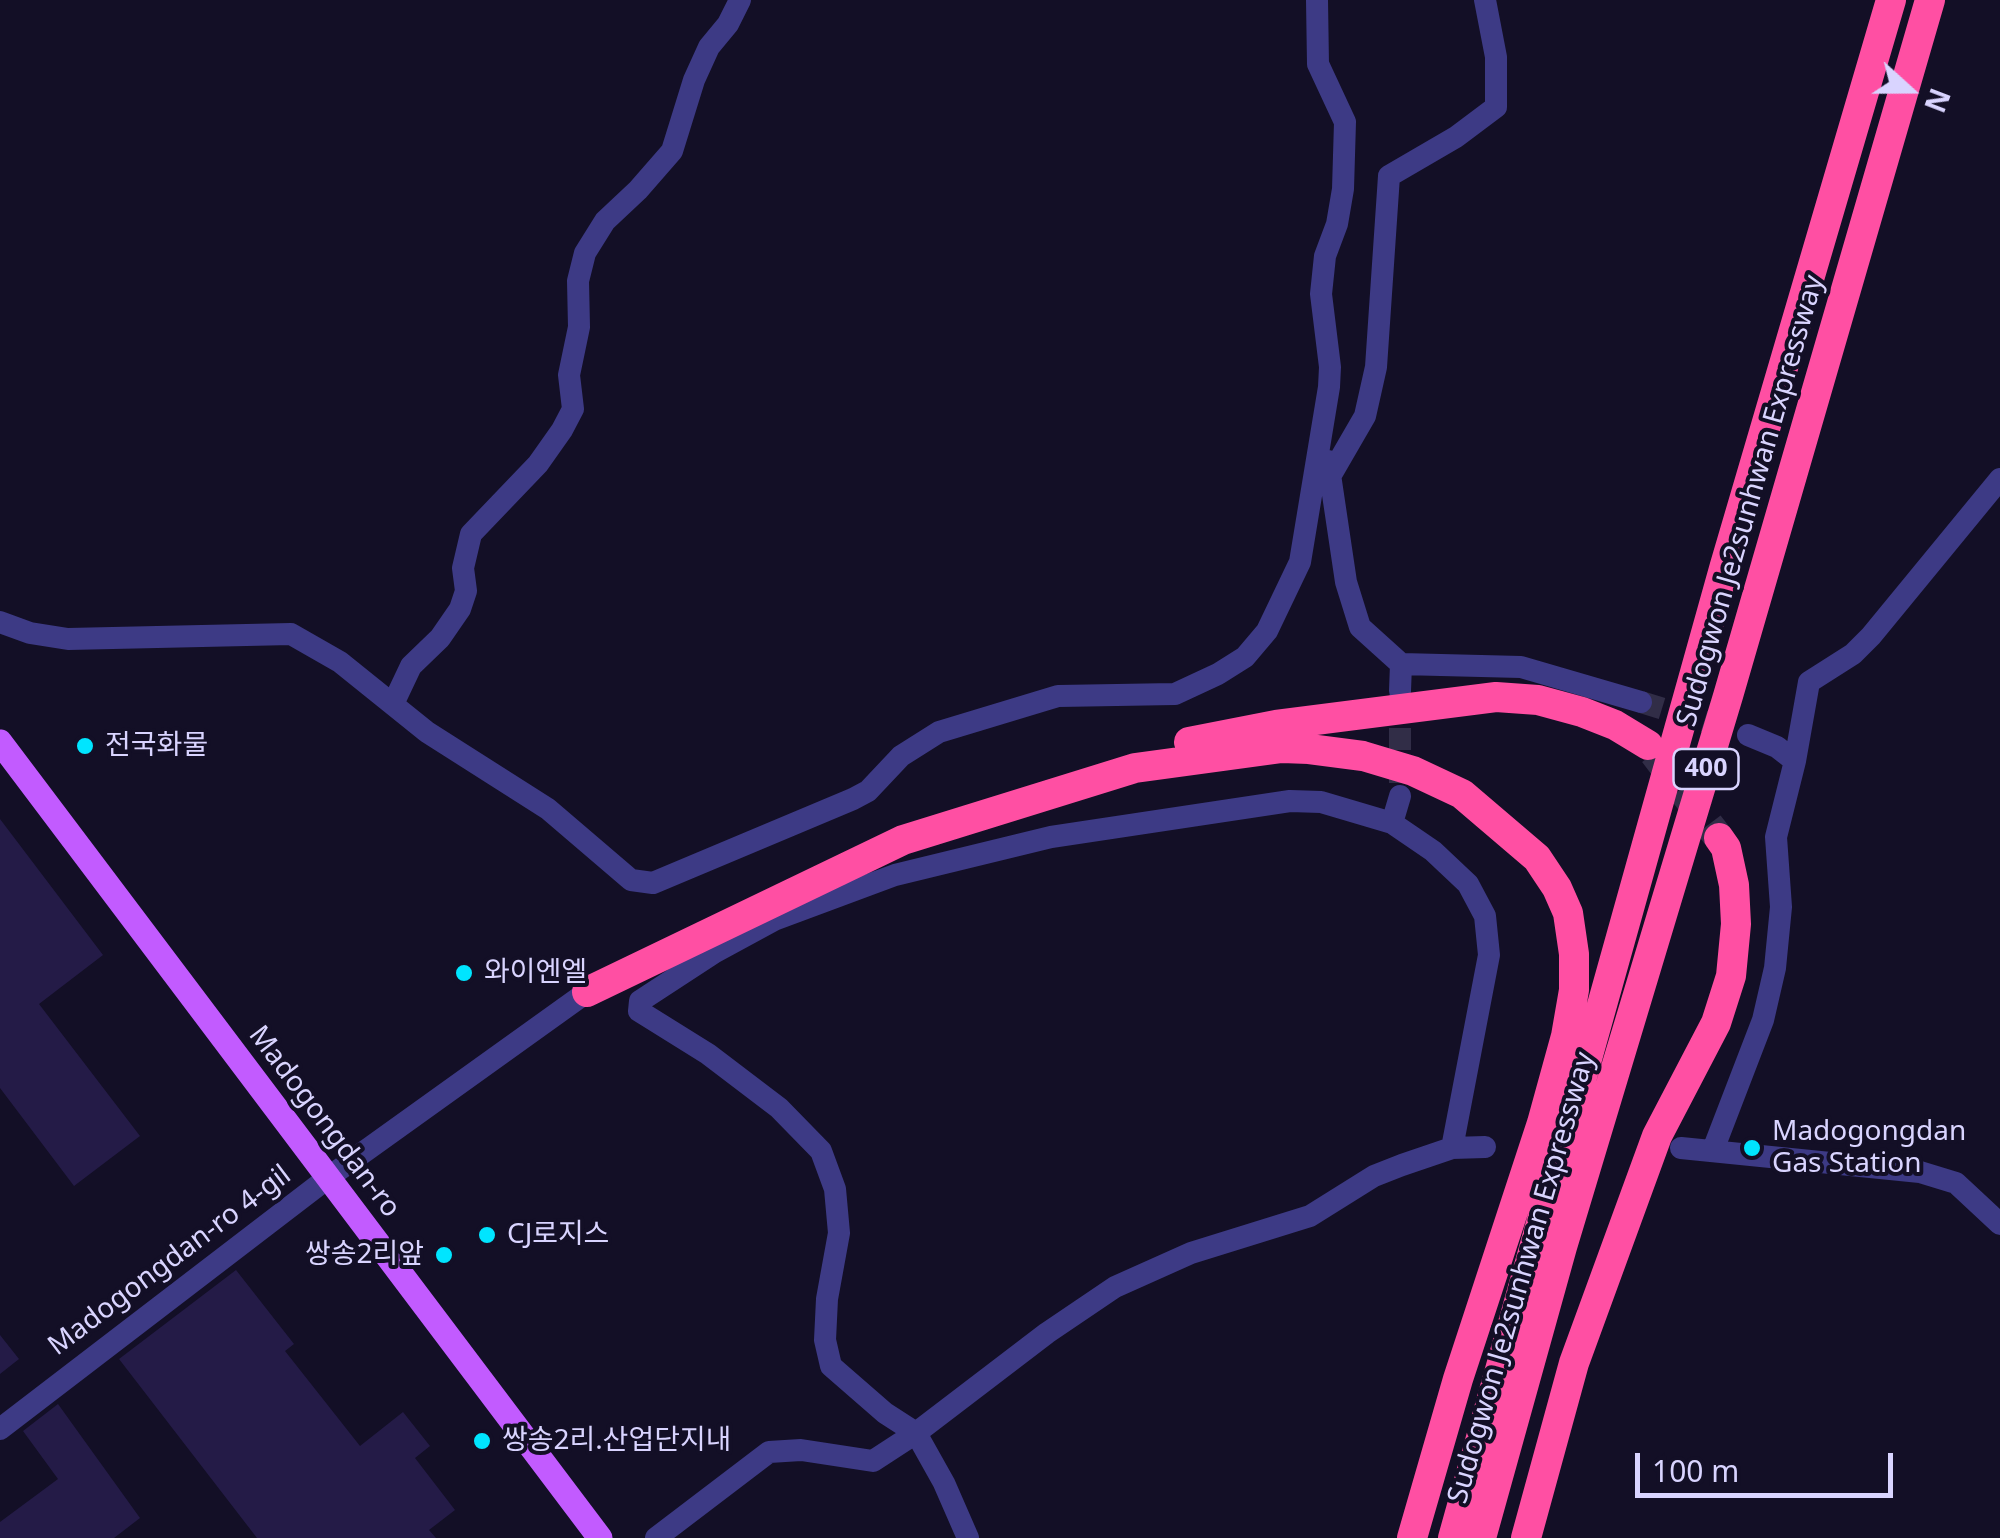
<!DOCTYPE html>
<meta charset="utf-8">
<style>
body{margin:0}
#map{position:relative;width:2000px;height:1538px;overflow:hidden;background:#130f26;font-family:"Noto Sans",sans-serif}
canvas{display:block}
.north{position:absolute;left:1860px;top:40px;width:100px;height:100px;-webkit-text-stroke:8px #130f26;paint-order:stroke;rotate:111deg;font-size:28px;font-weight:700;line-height:40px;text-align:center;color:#d9d4ff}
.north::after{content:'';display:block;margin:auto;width:35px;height:45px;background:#d9d4ff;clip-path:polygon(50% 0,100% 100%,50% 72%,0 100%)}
.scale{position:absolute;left:1635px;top:1453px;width:258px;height:45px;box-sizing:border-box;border:5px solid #d9d4ff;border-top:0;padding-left:12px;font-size:30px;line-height:35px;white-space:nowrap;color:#d9d4ff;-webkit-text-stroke:8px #130f26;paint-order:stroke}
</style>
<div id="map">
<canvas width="2000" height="1538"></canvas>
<div class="north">N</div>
<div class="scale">100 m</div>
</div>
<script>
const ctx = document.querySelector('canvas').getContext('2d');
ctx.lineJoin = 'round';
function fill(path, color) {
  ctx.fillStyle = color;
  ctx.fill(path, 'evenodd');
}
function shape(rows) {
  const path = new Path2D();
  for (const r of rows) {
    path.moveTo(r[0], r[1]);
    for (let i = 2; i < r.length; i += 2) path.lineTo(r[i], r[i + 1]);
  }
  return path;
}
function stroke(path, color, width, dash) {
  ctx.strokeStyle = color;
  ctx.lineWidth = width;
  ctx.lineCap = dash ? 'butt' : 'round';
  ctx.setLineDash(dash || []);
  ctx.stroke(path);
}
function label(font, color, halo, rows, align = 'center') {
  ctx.font = font + ' "Noto Sans","Noto Sans KR",sans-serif';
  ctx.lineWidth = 8;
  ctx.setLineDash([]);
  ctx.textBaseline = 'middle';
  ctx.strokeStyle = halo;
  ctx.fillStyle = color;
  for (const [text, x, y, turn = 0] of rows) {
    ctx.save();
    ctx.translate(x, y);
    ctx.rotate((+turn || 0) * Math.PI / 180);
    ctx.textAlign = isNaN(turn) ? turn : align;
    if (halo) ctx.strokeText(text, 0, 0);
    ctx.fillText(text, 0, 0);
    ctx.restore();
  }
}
const building = shape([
 [0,819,103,955,39,1004,140,1136,74,1186,0,1088],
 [236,1270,294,1344,285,1351,360,1446,403,1412,430,1446,415,1458,455,1510,429,1530,436,1538,257,1538,119,1359],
 [0,1335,19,1359,0,1374],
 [58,1404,140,1518,114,1538,0,1538,0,1522,58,1479,23,1431]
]);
const minorTunnel = shape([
 [1641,702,1735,731],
 [1400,783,1400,695]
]);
const highwayTunnel = shape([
 [1654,753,1719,838]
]);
const minor = shape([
 [1328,461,1346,582,1360,627,1401,664,1400,691],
 [1332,473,1365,416,1376,367,1389,176,1456,137,1496,107,1496,57,1485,0],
 [0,622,30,633,68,639,291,634,340,662,427,732,548,809,631,880,653,883,853,799,868,791,901,756,939,732,1058,696,1175,694,1218,674,1245,657,1267,631,1300,562,1329,387,1330,367,1321,294,1325,256,1337,224,1343,189,1345,122,1318,64,1317,0],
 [1401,664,1521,667,1641,702],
 [393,704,411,666,440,638,460,609,466,591,463,568,471,534,538,464,562,430,573,409,569,375,579,327,578,281,585,253,605,221,638,190,672,151,694,80,709,47,728,24,740,0],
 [1748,735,1777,747,1795,761],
 [1392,823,1400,796],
 [1681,1148,1920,1172,1956,1183,2000,1224],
 [1713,1150,1763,1020,1775,968,1781,907,1776,837,1795,761,1809,682,1853,654,1871,636,2000,479],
 [0,1429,329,1177,587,992],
 [656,1538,769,1452,801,1450,873,1461,916,1433,1047,1333,1115,1287,1191,1253,1310,1216,1374,1176,1402,1165,1452,1148,1485,1147],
 [968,1538,944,1483,916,1433,885,1413,831,1366,825,1340,827,1299,839,1233,835,1189,821,1151,779,1108,708,1054,639,1011,640,1001,715,952,774,920,895,875,1051,837,1290,801,1321,802,1392,823,1433,851,1468,884,1485,916,1489,955,1452,1148]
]);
const major = shape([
 [0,742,600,1538]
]);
const highway = shape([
 [1189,742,1276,725,1496,697,1538,700,1582,712,1615,725,1648,745],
 [587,992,903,840,1135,768,1282,748,1309,749,1363,756,1413,771,1462,794,1537,858,1557,888,1568,913,1574,954,1574,990,1566,1036,1542,1123,1458,1379,1412,1538],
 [1453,1538,1725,565,1891,0],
 [1481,1538,1562,1247,1728,696,1930,0],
 [1526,1538,1574,1363,1657,1136,1716,1023,1731,976,1736,924,1734,885,1726,848,1719,838]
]);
const markers = [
 [85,746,10,"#00e5ff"],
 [464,973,10,"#00e5ff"],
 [1752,1148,10,"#00e5ff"],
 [487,1235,10,"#00e5ff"],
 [444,1255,10,"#00e5ff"],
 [482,1441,10,"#00e5ff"]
];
const shields = [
 [1706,769,65]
];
const shieldNames = [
 ["400",1706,769]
];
const streetNames = [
 ["Sudogwon Je2sunhwan Expressway",1751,501,-74],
 ["Madogongdan-ro",324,1122,53],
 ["Madogongdan-ro 4-gil",170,1261,-37],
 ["Sudogwon Je2sunhwan Expressway",1522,1278,-74]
];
const poiNames = [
 ["전국화물",105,746],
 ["와이엔엘",484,973],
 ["Madogongdan",1772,1132],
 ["Gas Station",1772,1164],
 ["CJ로지스",507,1235],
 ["쌍송2리앞",424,1255,"right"],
 ["쌍송2리.산업단지내",502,1441]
];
fill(building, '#241b47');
stroke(minorTunnel, '#312d47', 22, [22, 11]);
stroke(highwayTunnel, '#312d47', 30, [30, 15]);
stroke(minor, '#3d3a85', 22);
stroke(major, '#c25bff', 25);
stroke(highway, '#ff4fa3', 30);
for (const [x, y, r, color] of markers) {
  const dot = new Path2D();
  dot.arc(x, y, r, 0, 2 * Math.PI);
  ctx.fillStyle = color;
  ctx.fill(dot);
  stroke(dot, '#130f26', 4);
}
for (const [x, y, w] of shields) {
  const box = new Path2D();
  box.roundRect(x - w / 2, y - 20, w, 40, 8);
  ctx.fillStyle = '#130f26';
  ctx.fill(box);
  stroke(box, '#d9d4ff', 2.5);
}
label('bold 25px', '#d9d4ff', null, shieldNames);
label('28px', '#d9d4ff', '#130f26', streetNames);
label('28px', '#d9d4ff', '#130f26', poiNames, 'left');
</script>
